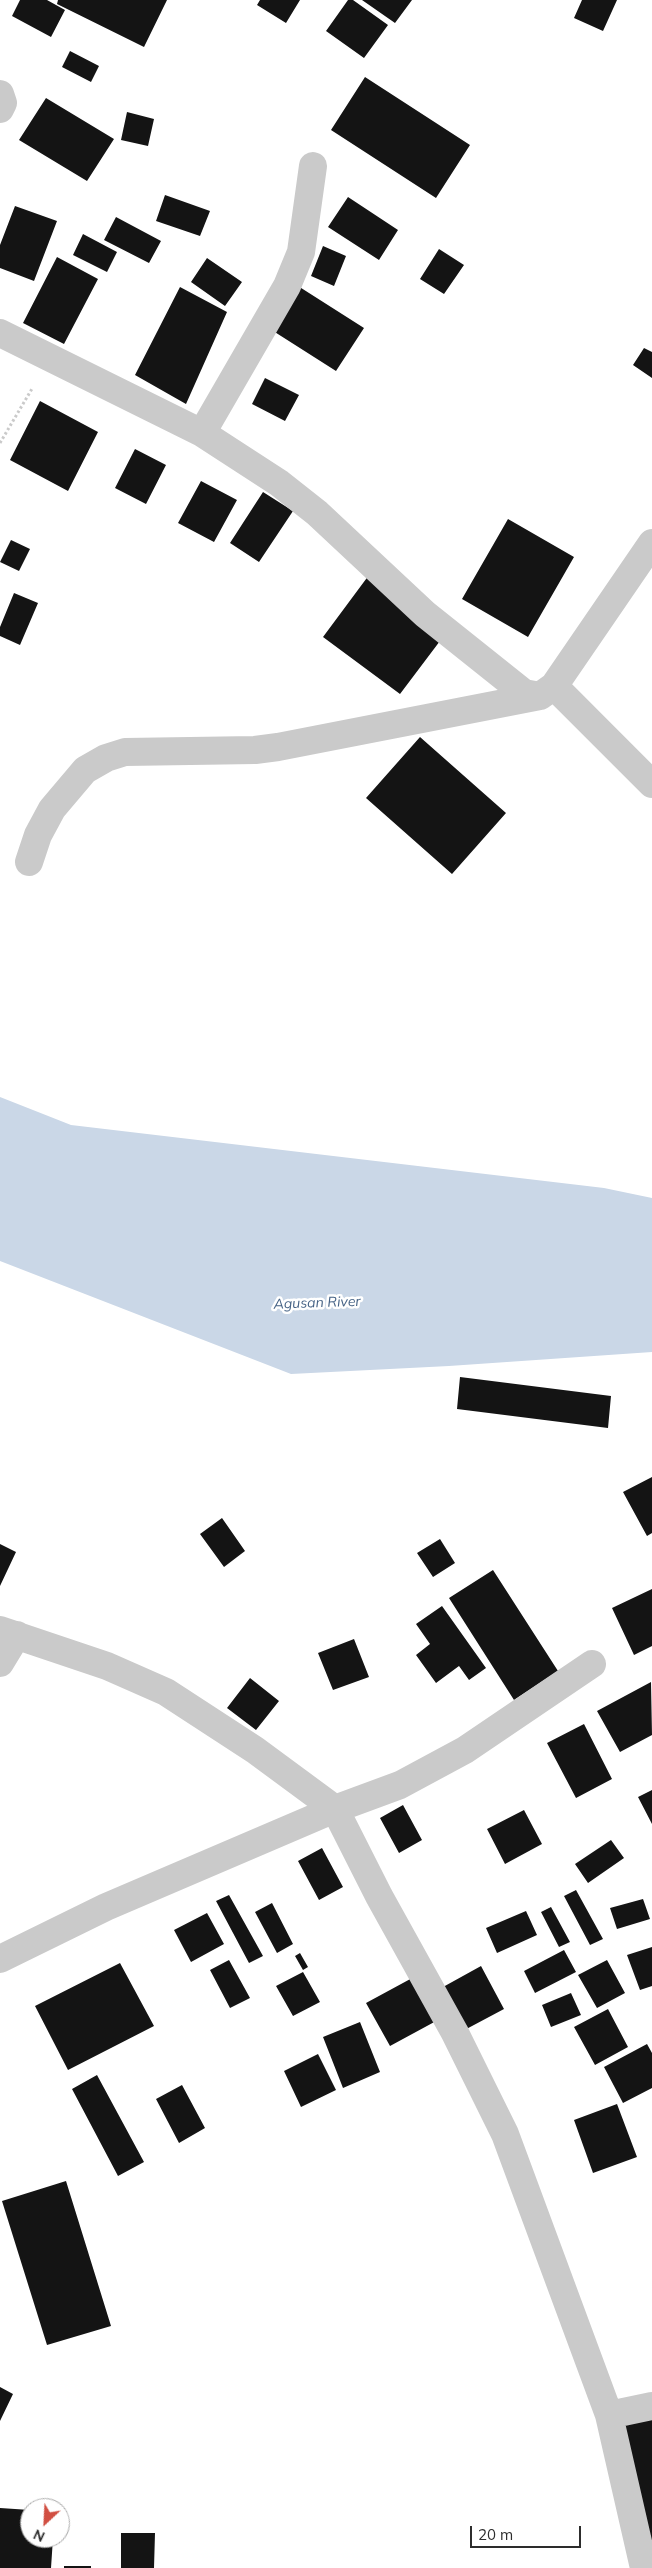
<!DOCTYPE html>
<style>
body{margin:0}
#map{position:relative;width:652px;height:2568px;overflow:hidden;background:#fff;font-family:Mulish,sans-serif}
canvas{display:block}
.north{position:absolute;left:20px;top:2498px;width:50px;height:50px;box-sizing:border-box;background:#fff;border:1px solid #ababab;border-radius:50%;rotate:205deg;font-size:14px;font-weight:700;line-height:20px;text-align:center;color:#2d2d2d}
.north::after{content:'';display:block;margin:auto;width:18px;height:22px;background:#d14f42;clip-path:polygon(50% 0,100% 100%,50% 72%,0 100%)}
.scale{position:absolute;left:470px;top:2526px;width:111px;height:22px;box-sizing:border-box;border:2px solid #2d2d2d;border-top:0;padding-left:6px;font-size:15px;line-height:18px;white-space:nowrap;color:#2d2d2d;-webkit-text-stroke:4px #fff;paint-order:stroke}
</style>
<div id="map">
<canvas width="652" height="2568"></canvas>
<div class="north">N</div>
<div class="scale">20 m</div>
</div>
<script>
const ctx = document.querySelector('canvas').getContext('2d');
ctx.lineJoin = 'round';
function fill(path, color) {
  ctx.fillStyle = color;
  ctx.fill(path, 'evenodd');
}
function shape(rows) {
  const path = new Path2D();
  for (const r of rows) {
    path.moveTo(r[0], r[1]);
    for (let i = 2; i < r.length; i += 2) path.lineTo(r[i], r[i + 1]);
  }
  return path;
}
function stroke(path, color, width, dash) {
  ctx.strokeStyle = color;
  ctx.lineWidth = width;
  ctx.lineCap = dash ? 'butt' : 'round';
  ctx.setLineDash(dash || []);
  ctx.stroke(path);
}
function label(font, color, halo, rows, align = 'center') {
  ctx.font = font + ' Mulish,sans-serif';
  ctx.lineWidth = 5;
  ctx.setLineDash([]);
  ctx.textBaseline = 'middle';
  ctx.strokeStyle = halo;
  ctx.fillStyle = color;
  for (const [text, x, y, turn = 0] of rows) {
    ctx.save();
    ctx.translate(x, y);
    ctx.rotate((+turn || 0) * Math.PI / 180);
    ctx.textAlign = isNaN(turn) ? turn : align;
    if (halo) ctx.strokeText(text, 0, 0);
    ctx.fillText(text, 0, 0);
    ctx.restore();
  }
}
const water = shape([
 [0,1097,71,1125,604,1188,652,1198,652,1352,449,1366,291,1374,0,1261]
]);
const building = shape([
 [20,0,47,0,65,10,51,37,12,16],
 [58,0,167,0,144,47,57,4],
 [260,0,300,0,286,23,257,5],
 [348,0,353,0,388,25,364,58,326,31],
 [362,0,412,0,395,23],
 [582,0,617,0,603,31,574,18],
 [70,51,99,66,91,82,62,67],
 [365,77,470,145,436,198,331,130],
 [46,98,114,139,87,181,19,140],
 [127,112,154,119,148,146,121,140],
 [165,195,210,211,200,236,156,221],
 [348,197,398,230,379,260,328,227],
 [15,206,57,221,34,281,0,268,0,245],
 [116,217,161,241,149,263,104,240],
 [83,234,117,252,107,272,73,255],
 [323,246,346,256,334,286,311,276],
 [439,249,464,265,444,294,420,279],
 [57,257,98,279,64,344,23,323],
 [207,258,242,282,225,306,191,282],
 [298,286,364,328,336,371,270,329],
 [180,287,227,312,186,404,135,375],
 [644,348,652,352,652,378,633,365],
 [265,378,299,395,285,421,252,404],
 [40,401,98,432,68,491,10,460],
 [135,449,166,465,146,504,115,488],
 [201,481,237,500,214,542,178,523],
 [263,492,293,511,259,562,230,543],
 [508,519,574,557,528,637,462,599],
 [11,540,30,549,19,571,0,562],
 [369,575,446,633,400,694,323,637],
 [14,593,38,603,20,645,0,636,0,627],
 [420,737,506,813,452,874,366,798],
 [460,1377,611,1396,608,1428,457,1409],
 [652,1477,652,1533,647,1536,623,1492],
 [222,1518,245,1551,224,1567,200,1534],
 [440,1539,455,1563,433,1577,417,1553],
 [0,1544,16,1552,0,1586],
 [493,1570,558,1671,514,1700,449,1598],
 [652,1589,652,1646,634,1655,612,1608],
 [442,1606,486,1668,469,1680,459,1666,436,1683,416,1655,430,1644,416,1624],
 [354,1639,369,1677,333,1690,318,1653],
 [250,1678,279,1701,256,1730,227,1708],
 [651,1682,652,1735,620,1752,597,1711],
 [584,1724,612,1779,576,1798,547,1743],
 [652,1790,652,1824,638,1797],
 [403,1805,422,1840,399,1853,380,1818],
 [524,1810,542,1844,505,1864,487,1829],
 [611,1840,624,1858,588,1883,575,1864],
 [322,1848,343,1887,319,1900,298,1861],
 [576,1890,603,1939,590,1945,564,1896],
 [229,1895,263,1956,249,1963,216,1901],
 [643,1899,650,1919,617,1929,610,1908],
 [272,1903,293,1944,277,1953,255,1912],
 [551,1907,570,1942,559,1947,541,1912],
 [526,1911,537,1935,497,1953,486,1928],
 [207,1913,224,1944,191,1962,174,1930],
 [652,1947,652,1986,640,1990,627,1955],
 [564,1950,576,1972,535,1993,524,1971],
 [300,1953,308,1967,303,1970,295,1956],
 [229,1960,250,1998,230,2008,210,1970],
 [607,1960,625,1993,597,2008,578,1975],
 [120,1963,154,2026,68,2070,35,2006],
 [481,1966,504,2009,457,2034,434,1992],
 [303,1972,320,2002,293,2016,276,1986],
 [414,1977,438,2020,390,2046,366,2003],
 [571,1993,581,2015,551,2027,542,2005],
 [608,2009,628,2047,595,2065,574,2027],
 [360,2022,380,2072,343,2088,323,2037],
 [647,2044,652,2053,652,2088,623,2103,604,2067],
 [318,2054,336,2090,301,2107,284,2071],
 [97,2075,144,2162,118,2176,72,2089],
 [182,2085,205,2128,179,2143,156,2099],
 [617,2104,637,2157,593,2173,574,2120],
 [66,2181,111,2326,47,2345,2,2201],
 [0,2387,13,2394,0,2421],
 [652,2419,652,2561,621,2426],
 [0,2508,30,2510,30,2538,53,2538,51,2568,0,2568],
 [121,2533,155,2533,154,2568,121,2568],
 [64,2566,91,2566,91,2568,64,2568]
]);
const path = shape([
 [0,443,33,387]
]);
const minor = shape([
 [0,94,3,103,0,109],
 [0,333,202,433,279,483,317,513,425,614,524,693,540,696,554,686,652,543],
 [202,433,287,286,301,252,313,166],
 [554,686,652,784],
 [29,862,38,835,52,809,85,770,106,758,125,752,255,750,278,747,540,696],
 [0,1630,107,1666,166,1692,255,1750,335,1809,379,1896,455,2033,505,2134,609,2415,644,2568],
 [0,1663,17,1635],
 [0,1959,106,1907,335,1809,400,1785,465,1750,592,1664],
 [609,2415,652,2406]
]);
const waterNames = [
 ["Agusan River",317,1303,-2]
];
fill(water, '#cad7e7');
fill(building, '#141414');
stroke(path, '#cacaca', 3, [2.5, 2.5]);
stroke(minor, '#cacaca', 28);
label('italic 14px', '#456285', '#fff', waterNames);
</script>
